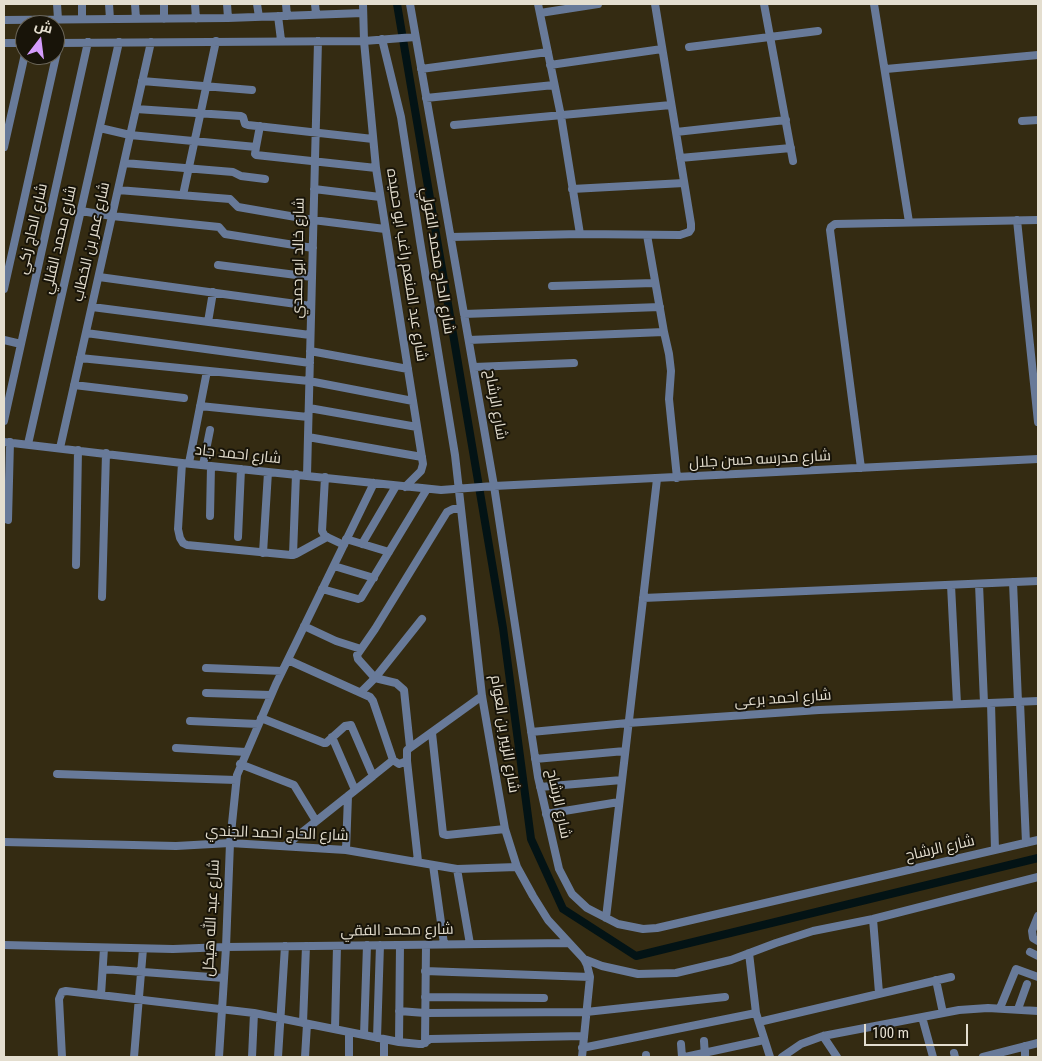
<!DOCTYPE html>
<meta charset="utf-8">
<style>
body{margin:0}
#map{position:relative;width:1042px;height:1061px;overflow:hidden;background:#342b12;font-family:"Roboto Condensed",Cairo,sans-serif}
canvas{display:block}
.frame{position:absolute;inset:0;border:5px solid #e4decf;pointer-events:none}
.north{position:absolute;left:15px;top:15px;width:50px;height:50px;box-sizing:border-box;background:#181409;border:1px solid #6a6558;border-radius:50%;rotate:15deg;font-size:14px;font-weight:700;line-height:20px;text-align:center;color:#e4decf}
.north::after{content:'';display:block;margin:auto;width:18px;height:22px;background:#d49cfc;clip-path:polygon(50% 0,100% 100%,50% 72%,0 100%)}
.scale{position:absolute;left:864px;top:1024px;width:104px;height:22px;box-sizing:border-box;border:2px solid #e4decf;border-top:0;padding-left:6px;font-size:15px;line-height:18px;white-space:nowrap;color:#e4decf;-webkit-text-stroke:4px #181409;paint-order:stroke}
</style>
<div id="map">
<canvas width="1042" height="1061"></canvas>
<div class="frame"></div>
<div class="north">ش</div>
<div class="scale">100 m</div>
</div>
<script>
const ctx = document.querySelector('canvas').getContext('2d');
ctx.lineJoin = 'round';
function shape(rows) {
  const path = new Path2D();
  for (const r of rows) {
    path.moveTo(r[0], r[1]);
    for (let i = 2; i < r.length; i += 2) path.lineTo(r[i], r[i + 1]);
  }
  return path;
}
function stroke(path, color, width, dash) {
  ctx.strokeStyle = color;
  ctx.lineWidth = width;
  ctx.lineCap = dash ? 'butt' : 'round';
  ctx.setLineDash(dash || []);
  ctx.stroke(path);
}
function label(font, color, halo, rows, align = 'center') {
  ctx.font = font + ' "Roboto Condensed",Cairo,sans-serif';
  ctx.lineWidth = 4;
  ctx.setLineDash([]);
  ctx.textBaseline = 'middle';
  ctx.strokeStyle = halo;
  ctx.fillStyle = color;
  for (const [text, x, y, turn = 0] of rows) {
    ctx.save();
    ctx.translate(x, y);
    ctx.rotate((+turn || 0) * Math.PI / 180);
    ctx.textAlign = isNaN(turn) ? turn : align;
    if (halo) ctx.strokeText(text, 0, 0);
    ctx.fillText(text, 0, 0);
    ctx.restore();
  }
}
const canal = shape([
 [397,4,503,628,531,839,563,909,636,956,1038,858]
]);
const street = shape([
 [57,4,58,19],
 [82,4,82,19],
 [109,4,110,19],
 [135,4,136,19],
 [164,4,164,19],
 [195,4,196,19],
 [227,4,228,18],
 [257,4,259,17],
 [286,4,287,16],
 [315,4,316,14],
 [363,4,364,41,376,168,423,464,421,471,405,487],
 [410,4,494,486,538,777,559,869,572,894,587,908,618,924,643,929,657,928,1038,840],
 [538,4,561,116,580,234],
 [764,4,793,161],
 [874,4,909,222],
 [540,13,598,4],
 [278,16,281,40],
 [4,20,228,18,363,13],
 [382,39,401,117,420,241,455,455,482,696,505,829,517,867,533,896,548,920,584,959,587,965,590,977,582,1057],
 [4,43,25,43],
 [55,43,364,41,415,37],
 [689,47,818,31],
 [550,65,662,49],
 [421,69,548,52],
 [886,69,1038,55],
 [142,81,252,90],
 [426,98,554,85],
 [136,109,241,116,243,117,245,124,248,125,373,139],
 [1022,121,1038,120],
 [454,125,671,105],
 [100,128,130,135,256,147,255,154,256,155,376,168],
 [676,132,786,120],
 [4,147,25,54],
 [256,147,260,126],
 [680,158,791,148],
 [124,163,233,172,241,176,265,179],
 [314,189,380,197],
 [572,189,684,183],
 [118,190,230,199,238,207,313,220,385,229],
 [183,195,216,41],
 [81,211,112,216,219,227,225,234,313,248],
 [1017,220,1038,422],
 [647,235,664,332,669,354,671,371,669,399,677,478],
 [451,237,580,234,680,235,689,232,691,229,691,224,655,4],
 [218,265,312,277],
 [99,277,311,306],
 [552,286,654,283],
 [4,289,59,43],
 [92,307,310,335],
 [464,314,660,307],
 [208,322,213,292],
 [86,333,310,363],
 [4,340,21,344],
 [469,340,664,332],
 [310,351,408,369],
 [80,358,309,381,413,401],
 [474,367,574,363],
 [74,385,184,398],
 [200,406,308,417],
 [309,408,417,427],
 [4,421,88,42],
 [308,437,422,457],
 [4,442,182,463,441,490,494,486,1038,459],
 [28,444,119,42],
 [60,448,151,42],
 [182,463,178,529,180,538,183,543,187,545,291,555,296,554,327,537],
 [189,463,207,371],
 [203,465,210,430],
 [861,468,830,230,831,227,835,224,1038,220],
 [307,476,318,41],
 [325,477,322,531,325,536,344,545],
 [210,516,211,466],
 [8,520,10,442],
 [238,537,241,469],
 [346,539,389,552],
 [362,544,396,486],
 [263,553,268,472],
 [293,555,296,474],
 [76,565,78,450],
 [334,566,374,578],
 [1013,582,1018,702],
 [979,584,984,703],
 [951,585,957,704],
 [322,589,358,599,361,598,427,489],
 [102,597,106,453],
 [643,598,1038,581],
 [304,626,336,641,361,649],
 [288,660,370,697,373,701,393,760,399,764,407,761],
 [206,668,282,671],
 [361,692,375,678,422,619],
 [206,693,271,695],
 [1020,702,1026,843],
 [991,703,995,850],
 [261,718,324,743,326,743,345,726,351,725,373,776,285,846],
 [190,721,258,724],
 [531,732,628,723,819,710,1038,701],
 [432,733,443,834,447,835,505,829],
 [332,737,355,790],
 [410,747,404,690,396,683,375,678,358,659,357,655,375,629,447,512,453,509,461,509],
 [176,748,246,752],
 [535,759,625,751],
 [240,764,294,785,316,821],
 [57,774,236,780],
 [373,776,393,760],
 [540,787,622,780],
 [546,814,619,802],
 [4,842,176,846,230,843,346,850,457,869,517,867],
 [346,850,348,796],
 [418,861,407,761,407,750,482,696],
 [433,865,444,944],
 [457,869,470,944],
 [1038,916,1032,931,1033,938,1038,941],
 [606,918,657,479],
 [873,919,879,993],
 [4,945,173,949,226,947,569,943],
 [1030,952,1038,956],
 [749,953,756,1013,770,1057],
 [584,959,602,966,638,974,676,973,731,960,776,943,813,931,873,919,1038,877],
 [103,969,224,978],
 [425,971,590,977],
 [936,980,943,1013],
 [101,995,104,948],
 [425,997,544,998],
 [1000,1008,1016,969,1038,977],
 [1018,1009,1027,984],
 [399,1011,425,1013,586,1012,725,997],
 [922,1017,933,1057],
 [759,1022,951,977],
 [303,1023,306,946],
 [335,1029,337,946],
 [349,1032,349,1057],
 [364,1035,367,945],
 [823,1036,837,1057],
 [377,1038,380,945],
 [384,1039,384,1057],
 [704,1041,705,1057],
 [399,1042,400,945],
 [425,1043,426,945],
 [681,1044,682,1057],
 [1025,1046,1025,1057],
 [582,1048,756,1013],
 [954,1053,955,1057],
 [646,1055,646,1057],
 [62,1057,59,999,62,992,66,991,254,1013,399,1042,419,1044,422,1044,430,1039,584,1036],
 [134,1057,143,949],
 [219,1057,226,947,230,843,237,775,276,684,374,483],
 [252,1057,254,1013],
 [278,1057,285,946],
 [305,1057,307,1024],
 [685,1057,764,1040],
 [782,1057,801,1044,823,1036,959,1010,988,1008,1038,1011],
 [983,1057,1038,1043]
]);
const streetNames = [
 ["شارع الحاج زكي",33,229,-77],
 ["شارع محمد القللي",60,240,-77],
 ["شارع عمر بن الخطاب",92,242,-77],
 ["شارع خالد ابو حمدي",299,258,-89],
 ["شارع الحاج محمد الفولي",437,261,81],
 ["شارع عبد المنعم راغب ابو حميده",406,265,81],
 ["شارع الرشاح",495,405,80],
 ["شارع احمد جاد",238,455,6],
 ["شارع مدرسه حسن جلال",760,460,-3],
 ["شارع احمد برعى",783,699,-4],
 ["شارع الزبير بن العوام",504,734,81],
 ["شارع الرشاح",558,804,78],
 ["شارع الحاج احمد الجندي",277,834,2],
 ["شارع الرشاح",940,849,-13],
 ["شارع عبد الله هيكل",212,918,-87],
 ["شارع محمد الفقي",397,931,-1]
];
stroke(canal, '#031315', 8);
stroke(street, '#687a99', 8);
label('15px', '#e4decf', '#181409', streetNames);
</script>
